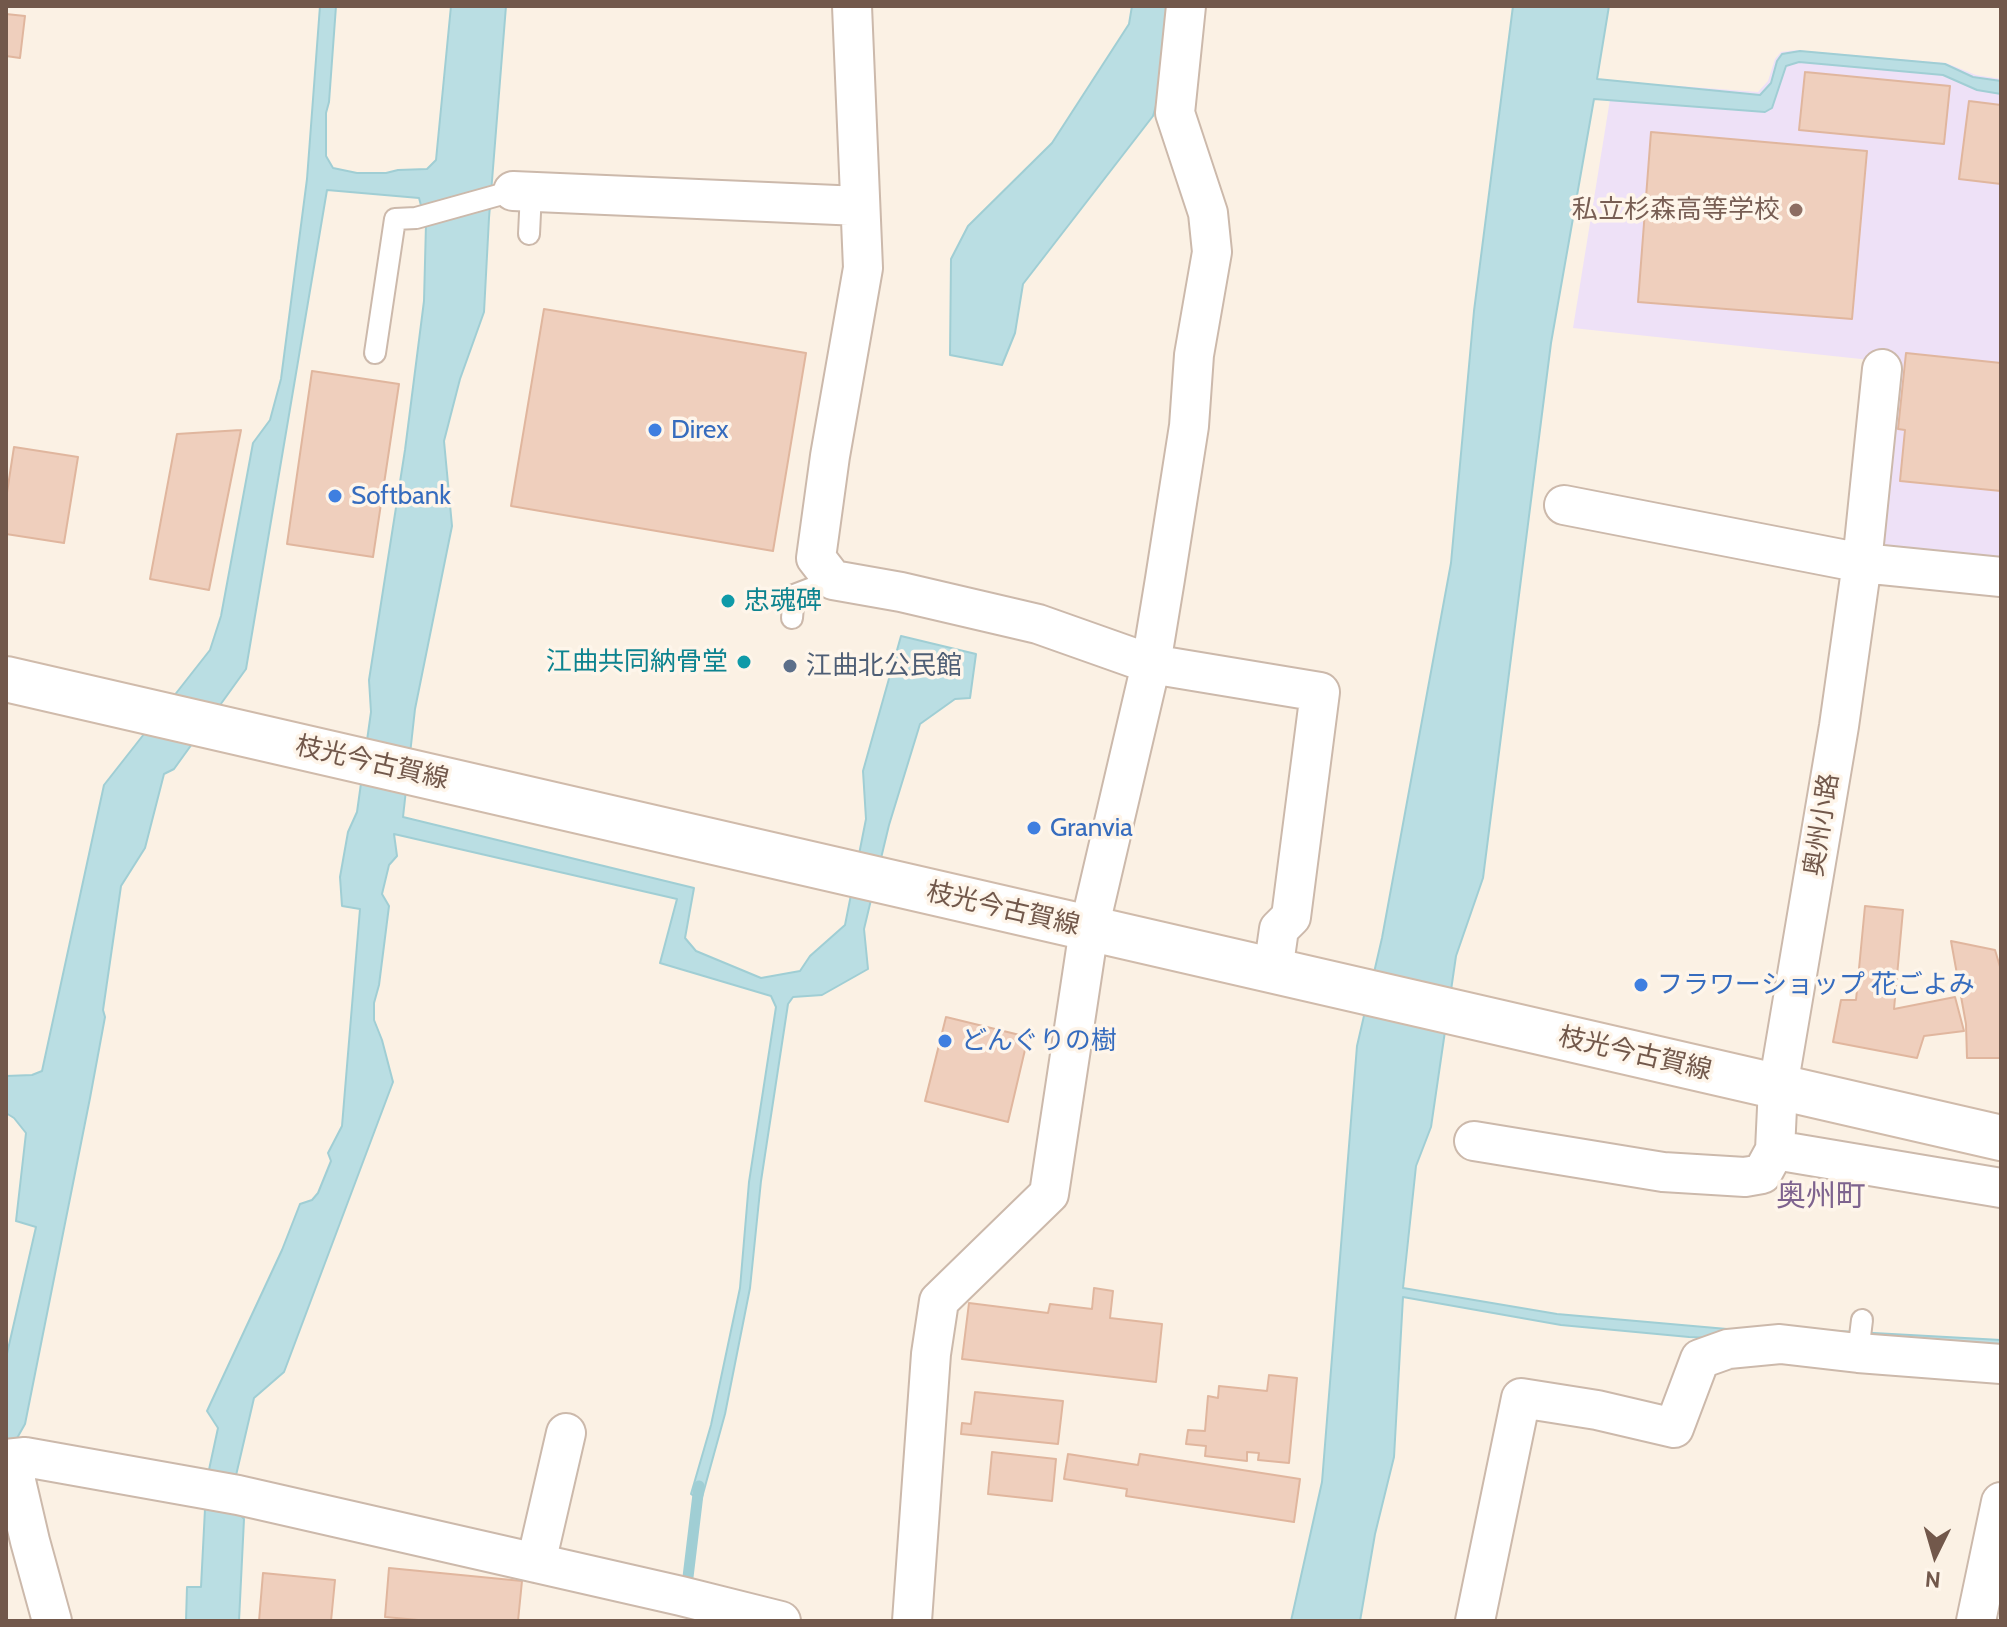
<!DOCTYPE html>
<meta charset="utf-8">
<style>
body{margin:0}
#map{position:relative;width:2007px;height:1627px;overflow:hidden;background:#fbf1e4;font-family:Cabin,sans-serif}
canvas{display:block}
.frame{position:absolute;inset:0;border:8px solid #72584b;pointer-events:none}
.north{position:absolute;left:1895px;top:1515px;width:80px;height:80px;-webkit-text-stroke:6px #fef5ea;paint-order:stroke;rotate:185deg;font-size:22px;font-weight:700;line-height:32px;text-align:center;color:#72584b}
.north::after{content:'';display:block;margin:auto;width:28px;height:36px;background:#72584b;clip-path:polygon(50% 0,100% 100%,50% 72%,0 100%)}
</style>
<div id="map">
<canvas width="2007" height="1627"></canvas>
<div class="frame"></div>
<div class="north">N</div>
</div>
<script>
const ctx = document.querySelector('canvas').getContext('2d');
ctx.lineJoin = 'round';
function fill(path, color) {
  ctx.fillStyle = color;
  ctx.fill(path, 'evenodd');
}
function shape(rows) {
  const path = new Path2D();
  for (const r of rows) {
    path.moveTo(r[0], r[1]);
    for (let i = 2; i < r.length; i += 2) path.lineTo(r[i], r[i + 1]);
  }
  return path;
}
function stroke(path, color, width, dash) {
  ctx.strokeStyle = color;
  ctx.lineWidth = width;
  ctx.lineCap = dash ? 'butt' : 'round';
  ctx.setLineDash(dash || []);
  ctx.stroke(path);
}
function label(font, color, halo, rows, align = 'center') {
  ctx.font = font + ' Cabin,"Noto Sans JP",sans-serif';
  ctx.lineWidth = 7;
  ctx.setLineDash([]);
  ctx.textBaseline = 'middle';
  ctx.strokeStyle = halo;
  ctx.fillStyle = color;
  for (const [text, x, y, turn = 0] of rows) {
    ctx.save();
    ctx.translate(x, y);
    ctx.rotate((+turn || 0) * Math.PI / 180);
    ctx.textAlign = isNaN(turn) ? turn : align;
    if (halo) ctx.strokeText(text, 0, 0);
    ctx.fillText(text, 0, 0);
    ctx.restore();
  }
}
const education = shape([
 [1796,50,1946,63,1976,75,2001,79,2001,566,1850,551,1870,360,1573,328,1613,81,1758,92,1768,81,1775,59,1781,52]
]);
const water = shape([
 [320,6,336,6,329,102,326,113,326,156,333,168,357,173,386,173,398,170,427,169,436,160,451,6,506,6,489,218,484,312,460,379,444,441,452,526,415,709,403,817,694,888,685,938,696,951,761,978,800,971,810,956,845,925,866,819,863,771,901,636,976,654,970,698,955,699,920,724,889,825,864,929,868,969,822,995,793,997,788,1004,761,1181,750,1288,725,1414,701,1501,691,1494,711,1425,740,1288,749,1182,776,1007,771,996,660,963,677,899,394,834,397,856,389,865,382,894,389,906,379,985,374,1003,374,1020,382,1040,393,1082,284,1372,254,1398,234,1484,239,1513,244,1519,239,1621,186,1621,187,1587,201,1587,205,1509,210,1503,207,1479,218,1428,207,1411,282,1250,300,1204,312,1200,318,1193,331,1161,328,1153,342,1126,360,909,342,906,340,877,348,832,357,812,371,712,369,680,405,450,424,301,426,224,419,198,327,190,246,669,174,769,164,774,145,848,121,886,103,1010,105,1017,90,1098,25,1424,12,1447,6,1446,6,1358,36,1227,16,1221,26,1133,14,1118,6,1113,6,1076,32,1075,42,1071,104,785,210,650,221,616,253,443,270,420,281,379,307,179,320,6],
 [1132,6,1169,6,1159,96,1153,116,1023,284,1015,333,1002,365,950,355,951,259,968,226,1052,143,1129,24,1132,6],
 [1513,6,1609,6,1597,79,1760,95,1771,83,1777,61,1782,54,1800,51,1945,64,1973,77,2001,81,2001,94,1977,90,1943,75,1799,62,1786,66,1772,108,1765,112,1594,99,1551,343,1483,878,1456,956,1431,1127,1416,1166,1403,1288,1557,1314,1727,1329,1819,1330,2001,1340,2001,1351,1689,1337,1561,1325,1403,1297,1394,1457,1375,1534,1360,1621,1291,1621,1322,1482,1357,1046,1382,938,1451,563,1474,311,1513,6]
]);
const stream = shape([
 [688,1577,699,1486]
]);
const building = shape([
 [6,14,25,16,20,58,6,56,6,14],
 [1805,72,1950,86,1944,144,1799,130,1805,72],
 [1969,101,2001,105,2001,184,1959,179,1969,101],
 [1651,132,1867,151,1852,319,1638,302,1651,132],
 [544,309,806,353,773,551,511,506,544,309],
 [1906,353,2001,363,2001,491,1900,481,1905,430,1898,429,1906,353],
 [312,371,399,384,373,557,287,544,312,371],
 [241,430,209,590,150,579,177,434,241,430],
 [14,447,78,457,64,543,6,534,6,499,14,447],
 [1865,906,1903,910,1894,1009,1955,997,1964,1031,1924,1036,1917,1058,1833,1042,1841,1000,1856,1000,1865,906],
 [1951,941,1995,950,2001,970,2001,1058,1967,1058,1966,1024,1951,941],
 [946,1017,1028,1037,1008,1122,925,1101,946,1017],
 [1094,1288,1113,1291,1110,1318,1162,1324,1156,1382,962,1359,969,1303,1048,1313,1050,1304,1092,1309,1094,1288],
 [1269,1375,1297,1378,1289,1463,1258,1460,1259,1453,1247,1452,1247,1461,1205,1456,1206,1446,1186,1444,1188,1430,1205,1431,1208,1396,1218,1398,1219,1386,1267,1391,1269,1375],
 [975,1392,1063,1401,1058,1444,961,1434,962,1423,971,1424,975,1392],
 [992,1452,1056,1459,1052,1501,988,1494,992,1452],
 [1068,1454,1138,1465,1140,1454,1300,1479,1294,1522,1126,1496,1127,1489,1064,1479,1068,1454],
 [389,1568,522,1581,518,1621,429,1621,385,1617,389,1568],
 [263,1573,335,1580,331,1621,259,1621,263,1573]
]);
const lane = shape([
 [529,234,531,192],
 [375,353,395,219,416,218,513,191],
 [792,618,794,595,833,580],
 [1858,1353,1862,1320]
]);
const street = shape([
 [852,6,863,268,830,456,816,558,833,580,901,592,1038,624,1151,664,1320,692,1291,917,1279,929,1273,971],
 [513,191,860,206],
 [1564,505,1862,563,2001,577],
 [1474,1141,1663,1172,1745,1177,1762,1174,1775,1150,1778,1087,1839,726,1862,563,1882,369],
 [1775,1150,2001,1188],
 [25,1457,13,1468,30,1541,52,1621],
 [6,1459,25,1457,238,1495,681,1596,781,1621],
 [536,1563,566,1433],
 [912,1621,931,1354,939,1301,1049,1194,1089,929,1151,664,1165,579,1189,426,1194,355,1212,252,1208,213,1175,113,1186,6],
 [1475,1621,1521,1398,1597,1410,1674,1428,1700,1359,1728,1349,1780,1344,1858,1353,2001,1364],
 [1976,1621,2001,1502]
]);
const secondary = shape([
 [6,679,2001,1138]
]);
const markers = [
 [1796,210,8,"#8d6e63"],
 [655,430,8,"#3f7fe0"],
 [335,496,8,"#3f7fe0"],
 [728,601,8,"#0f9aa8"],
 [744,662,8,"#0f9aa8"],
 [790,666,8,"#5c6f8a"],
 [1034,828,8,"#3f7fe0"],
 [1641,985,8,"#3f7fe0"],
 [945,1041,8,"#3f7fe0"]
];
const educationNames = [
 ["私立杉森高等学校",1780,210]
];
const shopNames = [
 ["Direx",671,430],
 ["Softbank",351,496],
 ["Granvia",1050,828],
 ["フラワーショップ 花ごよみ",1657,985],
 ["どんぐりの樹",961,1041]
];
const cultureNames = [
 ["忠魂碑",744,601],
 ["江曲共同納骨堂",728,662,"right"]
];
const serviceNames = [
 ["江曲北公民館",806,666]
];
const streetNames = [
 ["枝光今古賀線",372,763,13],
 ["奥州小路",1822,825,-81],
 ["枝光今古賀線",1003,909,13],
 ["枝光今古賀線",1635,1054,13]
];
const quarterNames = [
 ["奥州町",1821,1197]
];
fill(education, '#eee1f7');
fill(water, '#badee3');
stroke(water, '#a0ced4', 2);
stroke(stream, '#a0ced4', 11);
fill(building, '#efcfbd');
stroke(building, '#e0b69e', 2);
stroke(lane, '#ccb9ab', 24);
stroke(street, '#ccb9ab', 42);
stroke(secondary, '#d0bbab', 48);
stroke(lane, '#fff', 20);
stroke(street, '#fff', 38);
stroke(secondary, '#fff', 44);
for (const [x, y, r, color] of markers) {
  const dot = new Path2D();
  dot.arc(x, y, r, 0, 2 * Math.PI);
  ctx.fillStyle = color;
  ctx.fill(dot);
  stroke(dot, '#fef5ea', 3);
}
label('26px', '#785e54', '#fef5ea', educationNames, 'right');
label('26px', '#366cbe', '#fef5ea', shopNames, 'left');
label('26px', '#0d838f', '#fef5ea', cultureNames, 'left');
label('26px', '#4e5e75', '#fef5ea', serviceNames, 'left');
label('26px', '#72584b', '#fef5ea', streetNames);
label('30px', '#7e638e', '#fef5ea', quarterNames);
</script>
